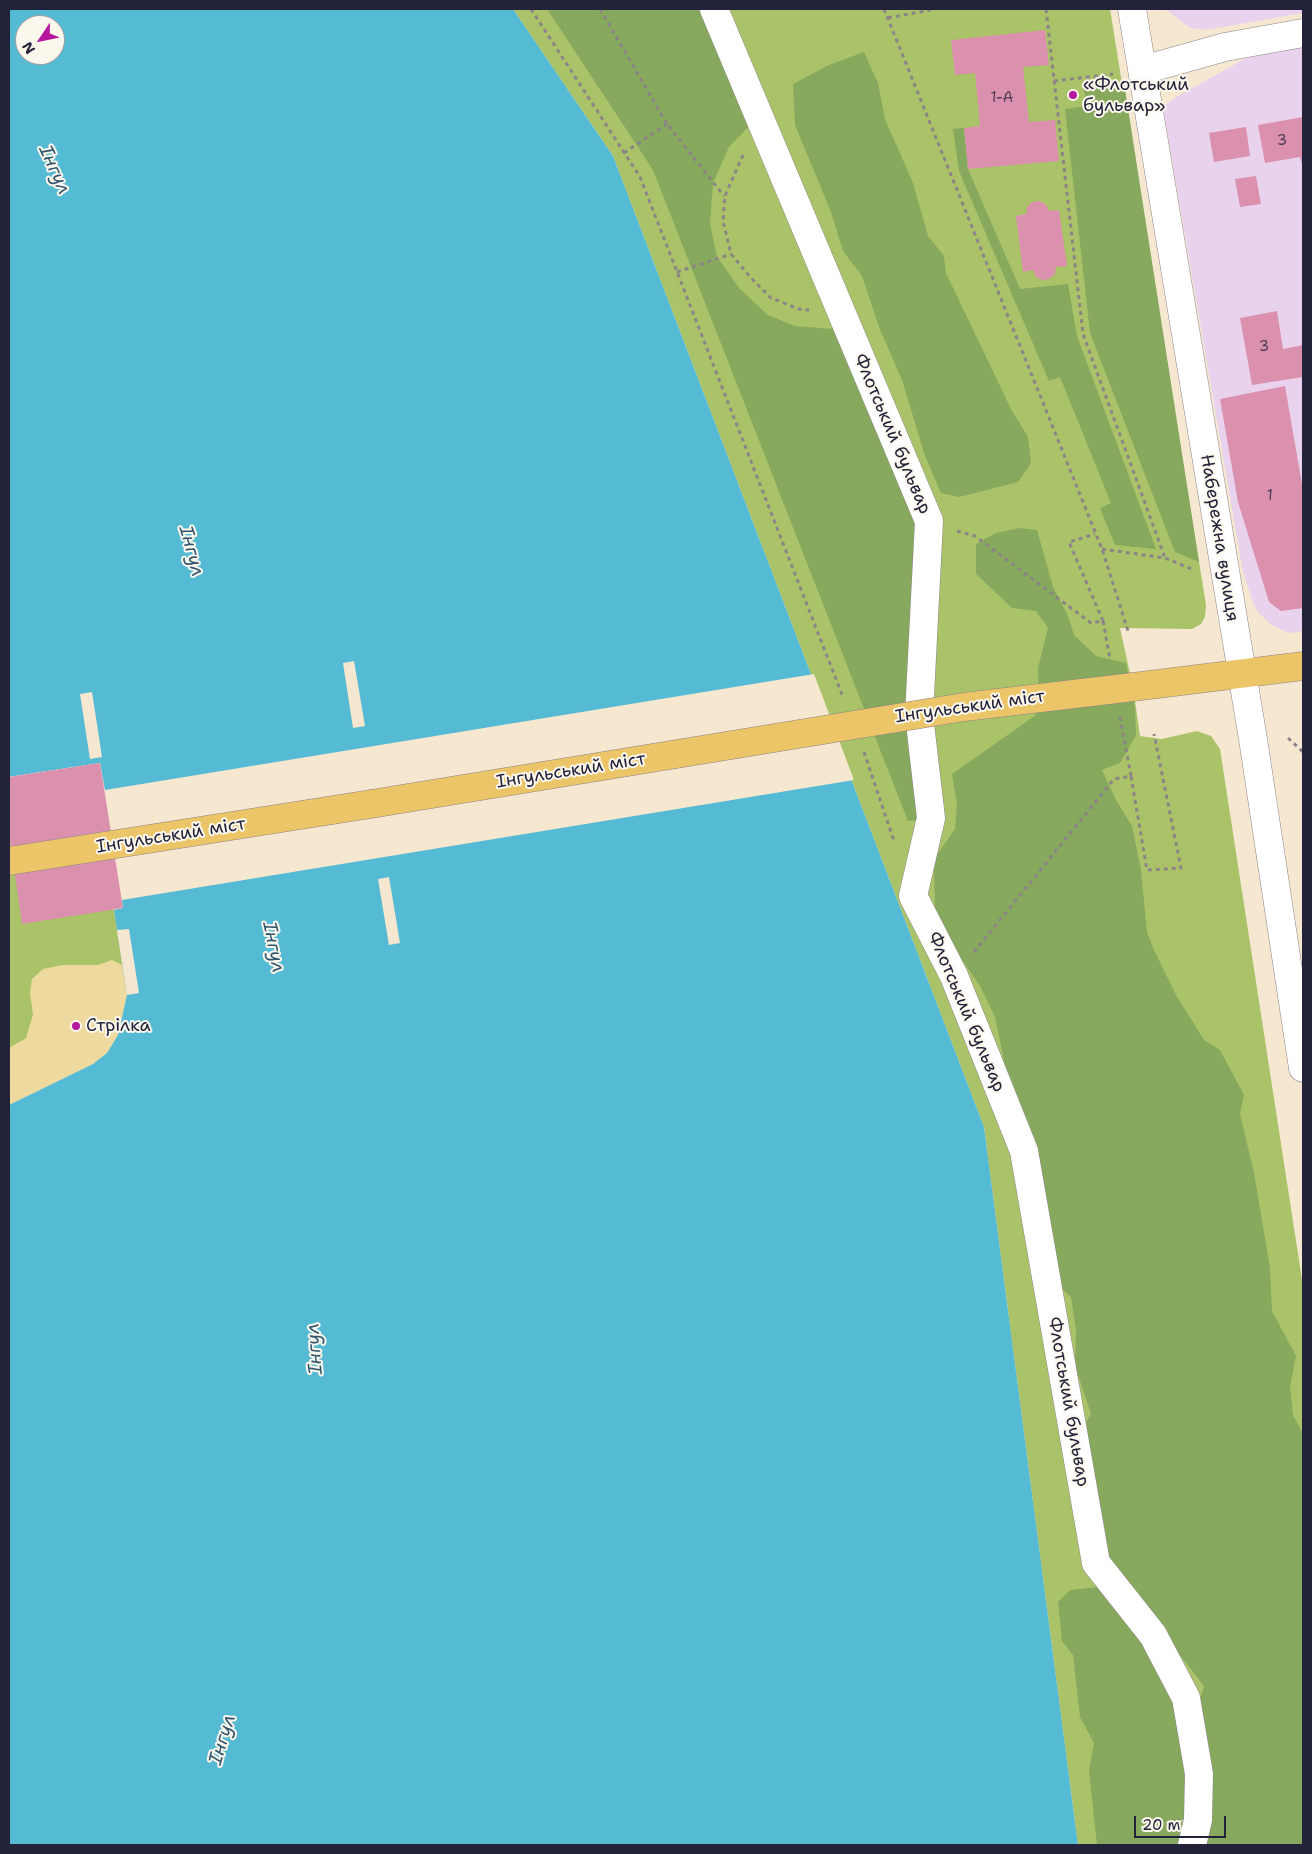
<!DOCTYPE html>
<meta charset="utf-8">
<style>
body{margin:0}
#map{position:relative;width:1312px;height:1854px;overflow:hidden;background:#f6e7d1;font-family:"Shantell Sans",sans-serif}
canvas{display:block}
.frame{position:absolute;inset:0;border:10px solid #22223b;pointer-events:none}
.north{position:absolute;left:15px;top:15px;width:50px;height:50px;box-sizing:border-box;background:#fbf7ec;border:1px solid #a4a2a5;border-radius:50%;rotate:236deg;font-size:14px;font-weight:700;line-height:20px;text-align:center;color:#22223b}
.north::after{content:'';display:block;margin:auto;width:18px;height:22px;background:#b5179e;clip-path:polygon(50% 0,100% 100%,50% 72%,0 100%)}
.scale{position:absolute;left:1134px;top:1816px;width:92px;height:22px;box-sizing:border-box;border:2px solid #22223b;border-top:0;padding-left:6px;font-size:15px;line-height:18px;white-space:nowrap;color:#22223b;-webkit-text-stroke:4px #fbf7ec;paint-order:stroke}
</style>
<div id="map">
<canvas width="1312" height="1854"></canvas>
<div class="frame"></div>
<div class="north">N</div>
<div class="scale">20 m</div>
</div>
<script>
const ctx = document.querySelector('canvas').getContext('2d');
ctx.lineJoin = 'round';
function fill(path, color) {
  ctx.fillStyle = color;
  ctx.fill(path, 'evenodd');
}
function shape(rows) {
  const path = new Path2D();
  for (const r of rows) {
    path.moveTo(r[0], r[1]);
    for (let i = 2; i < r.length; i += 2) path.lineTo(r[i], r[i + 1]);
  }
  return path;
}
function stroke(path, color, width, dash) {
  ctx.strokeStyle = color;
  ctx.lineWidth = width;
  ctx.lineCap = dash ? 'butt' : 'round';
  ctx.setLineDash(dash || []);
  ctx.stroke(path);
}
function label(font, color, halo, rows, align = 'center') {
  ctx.font = font + ' "Shantell Sans",sans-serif';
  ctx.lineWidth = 4;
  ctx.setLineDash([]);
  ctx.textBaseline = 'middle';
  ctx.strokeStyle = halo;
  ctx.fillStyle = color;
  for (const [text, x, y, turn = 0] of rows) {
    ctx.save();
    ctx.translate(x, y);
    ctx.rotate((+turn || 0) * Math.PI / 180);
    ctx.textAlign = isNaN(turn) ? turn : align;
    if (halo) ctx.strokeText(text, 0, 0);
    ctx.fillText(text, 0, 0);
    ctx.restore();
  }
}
const built = shape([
 [1165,9,1303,9,1303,13,1206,30,1190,28],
 [1303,42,1303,631,1288,633,1270,624,1258,612,1253,603,1243,572,1163,107,1178,96,1266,47]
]);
const green = shape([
 [513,9,1110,9,1206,605,1205,617,1201,624,1192,629,1120,628,1133,687,1140,736,1162,739,1197,731,1211,736,1220,749,1303,1286,1303,1845,1078,1845,984,1127,613,156],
 [100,763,114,910,127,995,9,1105,9,777]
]);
const forest = shape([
 [547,9,703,9,751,124,729,147,713,183,710,224,717,257,740,289,768,315,795,326,834,329,917,525,921,820,908,821,653,170],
 [864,52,878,83,885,119,913,183,928,236,944,256,946,273,1011,409,1028,437,1031,463,1018,482,959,497,941,493,925,456,902,380,879,327,862,276,843,251,831,212,795,125,793,84,829,65],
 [1124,83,1199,562,1175,552,1090,333,1065,109,1086,106,1084,90],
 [964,128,968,169,1020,289,1068,284,1077,336,1156,549,1115,545,1100,508,1111,503,1060,377,1049,381,959,171,953,129],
 [1020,528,1037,530,1053,587,1068,616,1074,635,1096,656,1126,663,1135,708,1136,735,1120,763,1102,770,1116,800,1132,826,1141,870,1147,932,1153,948,1176,995,1204,1040,1220,1050,1244,1095,1240,1114,1254,1173,1270,1268,1272,1311,1296,1356,1290,1387,1293,1415,1303,1434,1303,1845,1200,1845,1195,1718,1204,1686,1134,1596,1108,1557,1082,1429,1091,1414,1075,1366,1076,1330,1071,1297,1058,1285,1010,1089,995,1017,980,986,935,921,934,859,955,829,957,805,952,774,1036,715,1039,701,1038,668,1048,628,1036,611,1012,608,976,574,976,544,996,533],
 [1098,1587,1128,1623,1166,1677,1190,1769,1188,1817,1180,1845,1097,1845,1089,1771,1094,1743,1080,1717,1073,1655,1062,1641,1058,1602,1070,1590]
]);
const sand = shape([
 [112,960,122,965,127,995,118,1035,107,1053,93,1064,9,1105,9,1048,26,1038,33,1015,30,993,32,979,43,969,63,965,98,965]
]);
const water = shape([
 [9,9,513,9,613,156,984,1127,1078,1845,9,1845,9,1105,93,1064,107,1053,118,1035,127,995,114,910,122,908,100,763,9,777],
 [25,25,55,25,55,55,25,55]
]);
const pier = shape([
 [354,661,365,726,353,728,343,663],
 [814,674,854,780,122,900,123,908,112,910,98,766,9,780,9,777,100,763,105,790],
 [92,692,102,757,90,759,80,694],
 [389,877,400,943,389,945,378,879],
 [129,929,139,993,127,995,117,930]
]);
const building = shape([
 [1045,30,1049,65,1023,67,1029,122,1055,120,1059,161,968,169,964,128,980,126,975,73,955,75,951,40],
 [1303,117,1303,167,1300,157,1265,163,1258,125],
 [1246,127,1250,156,1214,162,1209,133],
 [1256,176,1261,204,1240,207,1235,179],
 [1040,201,1046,205,1049,211,1059,210,1067,266,1056,267,1055,274,1049,279,1043,280,1036,277,1033,270,1023,272,1016,216,1026,214,1027,207,1032,202],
 [1277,311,1283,349,1303,345,1303,377,1252,385,1240,318],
 [1285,386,1303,490,1303,608,1281,611,1269,602,1238,502,1220,399],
 [100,763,123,908,22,924,9,834,9,777]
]);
const path = shape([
 [531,9,640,177,843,697],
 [600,9,667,124,724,196],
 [884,9,1102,549,1129,634],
 [1046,9,1083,334,1165,558],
 [888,18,936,9],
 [1054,81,1113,74],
 [624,153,667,124],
 [743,155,725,196,723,221,731,254,751,278,771,298,799,309,809,310],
 [677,272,731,254],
 [957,531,975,536,1091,623,1103,621,1069,542,1095,534],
 [1102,549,1165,558,1194,570],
 [1103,621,1110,659],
 [1120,717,1131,776],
 [1288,738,1303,752],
 [864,752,894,841],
 [974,952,1114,779,1131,776,1147,870,1181,868,1154,734]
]);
const street = shape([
 [714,9,929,521,919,715,931,818,913,896,954,976,1024,1151,1096,1563,1153,1635,1186,1698,1199,1774,1198,1820,1192,1845],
 [1132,9,1253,739,1303,1068],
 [1143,70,1225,47,1303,33]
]);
const highway = shape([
 [1133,687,1303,666],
 [9,861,371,804]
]);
const highwayBridge = shape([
 [371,804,964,707,1133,687]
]);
const markers = [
 [1073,95,5,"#b5179e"],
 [76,1026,5,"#b5179e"]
];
const numberNames = [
 ["1-А",1002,98],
 ["3",1282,141],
 ["3",1264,347],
 ["1",1270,496]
];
const poiNames = [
 ["«Флотський",1083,85],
 ["бульвар»",1083,106],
 ["Стрілка",86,1026]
];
const streetNames = [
 ["Флотський бульвар",892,434,67],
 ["Набережна вулиця",1219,538,81],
 ["Інгульський міст",970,707,-8],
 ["Інгульський міст",571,771,-9],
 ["Інгульський міст",171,836,-9],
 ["Флотський бульвар",966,1012,67],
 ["Флотський бульвар",1068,1402,80]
];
const waterNames = [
 ["Інгул",54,170,66],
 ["Інгул",191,551,75],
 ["Інгул",273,947,79],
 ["Інгул",315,1349,-94],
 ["Інгул",223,1740,-73]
];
fill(built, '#e9d2ed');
fill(green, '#aac369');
fill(forest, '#87a95d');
fill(sand, '#eeda9e');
fill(water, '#55bad3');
fill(pier, '#f6e7d1');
fill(building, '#db91ad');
stroke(street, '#8c8486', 29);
stroke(highway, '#8c8486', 29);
stroke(path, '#8c8486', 3, [4, 4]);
stroke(street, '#fff', 28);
stroke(highway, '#ecc569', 28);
stroke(highwayBridge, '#8c8486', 29, []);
stroke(highwayBridge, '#ecc569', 28);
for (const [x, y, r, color] of markers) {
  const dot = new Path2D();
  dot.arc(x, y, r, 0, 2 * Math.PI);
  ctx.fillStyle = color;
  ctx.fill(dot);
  stroke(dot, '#fbf7ec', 2);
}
label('15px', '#503e58', null, numberNames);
label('18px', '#22223b', '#fbf7ec', poiNames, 'left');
label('18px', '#22223b', '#fbf7ec', streetNames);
label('italic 19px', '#345770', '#fbf7ec', waterNames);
</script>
